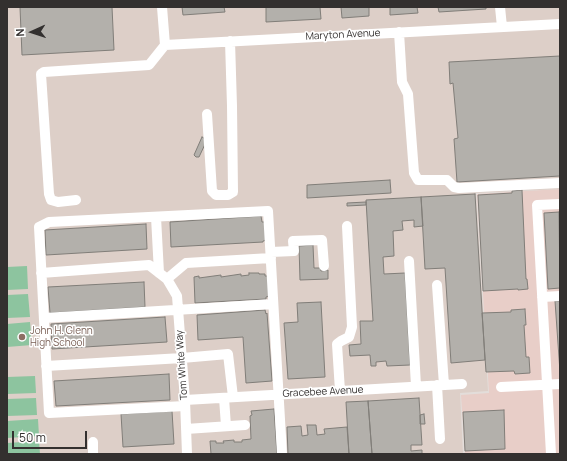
<!DOCTYPE html>
<style>
body{margin:0}
#map{position:relative;width:567px;height:461px;overflow:hidden;background:#e3ddda;font-family:Manrope,sans-serif}
canvas{display:block}
.frame{position:absolute;inset:0;border:8px solid #33302f;pointer-events:none}
.north{position:absolute;left:12px;top:12px;width:40px;height:40px;-webkit-text-stroke:3px #fff;paint-order:stroke;rotate:267deg;font-size:11px;font-weight:700;line-height:16px;text-align:center;color:#33302f}
.north::after{content:'';display:block;margin:auto;width:14px;height:18px;background:#33302f;clip-path:polygon(50% 0,100% 100%,50% 72%,0 100%)}
.scale{position:absolute;left:12px;top:431px;width:75px;height:18px;box-sizing:border-box;border:2px solid #33302f;border-top:0;padding-left:5px;font-size:12px;line-height:14px;white-space:nowrap;color:#33302f;-webkit-text-stroke:3px #fff;paint-order:stroke}
</style>
<div id="map">
<canvas width="567" height="461"></canvas>
<div class="frame"></div>
<div class="north">N</div>
<div class="scale">50 m</div>
</div>
<script>
const ctx = document.querySelector('canvas').getContext('2d');
ctx.lineJoin = 'round';
function fill(path, color) {
  ctx.fillStyle = color;
  ctx.fill(path, 'evenodd');
}
function shape(rows) {
  const path = new Path2D();
  for (const r of rows) {
    path.moveTo(r[0], r[1]);
    for (let i = 2; i < r.length; i += 2) path.lineTo(r[i], r[i + 1]);
  }
  return path;
}
function stroke(path, color, width, dash) {
  ctx.strokeStyle = color;
  ctx.lineWidth = width;
  ctx.lineCap = dash ? 'butt' : 'round';
  ctx.setLineDash(dash || []);
  ctx.stroke(path);
}
function label(font, color, halo, rows, align = 'center') {
  ctx.font = font + ' Manrope,sans-serif';
  ctx.lineWidth = 3;
  ctx.setLineDash([]);
  ctx.textBaseline = 'middle';
  ctx.strokeStyle = halo;
  ctx.fillStyle = color;
  for (const [text, x, y, turn = 0] of rows) {
    ctx.save();
    ctx.translate(x, y);
    ctx.rotate((+turn || 0) * Math.PI / 180);
    ctx.textAlign = isNaN(turn) ? turn : align;
    if (halo) ctx.strokeText(text, 0, 0);
    ctx.fillText(text, 0, 0);
    ctx.restore();
  }
}
const commercial = shape([
 [560,189,560,454,465,454,461,395,489,393,477,194]
]);
const built = shape([
 [7,7,560,7,560,189,476,193,488,391,460,393,463,454,7,454]
]);
const green = shape([
 [27,266,28,289,7,290,7,267],
 [28,294,30,317,7,318,7,295],
 [30,322,32,345,7,347,7,324],
 [35,376,36,393,7,394,7,377],
 [36,398,37,415,7,416,7,399],
 [38,419,39,436,7,438,7,421],
 [39,441,40,454,7,454,7,443]
]);
const building = shape([
 [20,7,112,7,114,50,22,55,20,7],
 [182,7,224,7,225,12,183,15,182,7],
 [266,7,320,7,321,19,266,22,266,7],
 [341,7,369,7,369,16,342,18,341,7],
 [390,7,417,7,418,13,390,15,390,7],
 [438,7,486,7,486,9,439,12,438,7],
 [560,56,560,176,457,182,454,139,458,138,453,83,450,84,449,62,560,56],
 [202,137,207,140,199,157,196,157,194,155,202,137],
 [390,180,391,193,307,198,307,185,390,180],
 [522,190,526,279,527,279,528,289,518,290,518,289,483,291,478,195,512,193,512,191,522,190],
 [475,194,485,360,451,363,445,268,425,269,421,197,475,194],
 [421,197,423,226,414,227,414,220,402,221,403,230,393,231,394,256,383,257,384,274,405,273,410,365,387,366,386,361,376,362,376,366,371,366,370,355,350,356,349,345,361,344,360,321,373,321,366,200,421,197],
 [366,202,366,205,347,206,347,203,366,202],
 [559,212,560,288,548,289,544,213,559,212],
 [261,216,262,222,266,222,267,240,263,241,263,242,171,247,170,222,261,216],
 [146,224,147,249,46,255,45,230,146,224],
 [313,245,314,268,320,268,321,271,328,270,328,279,300,280,299,246,313,245],
 [249,273,259,273,259,274,265,274,265,276,269,276,270,296,266,297,266,299,195,303,194,277,199,276,199,278,221,275,221,277,241,274,241,276,249,275,249,273],
 [144,282,145,307,50,313,48,287,144,282],
 [555,301,560,301,560,372,555,301],
 [321,302,325,377,288,379,284,323,298,322,297,303,321,302],
 [525,309,526,325,524,325,526,357,529,357,530,373,515,374,514,371,486,372,482,313,511,312,511,310,525,309],
 [265,310,266,314,267,313,272,381,246,383,243,337,198,340,197,315,265,310],
 [165,317,167,342,52,349,51,324,165,317],
 [169,374,170,400,56,406,54,381,169,374],
 [419,398,422,445,411,445,411,451,422,450,422,454,372,454,368,401,419,398],
 [368,401,372,454,349,454,346,402,368,401],
 [274,409,277,454,211,454,210,441,216,441,216,443,224,443,223,441,234,440,234,442,242,442,242,440,251,439,250,416,252,415,251,411,274,409],
 [504,410,505,449,465,451,463,412,504,410],
 [172,411,174,444,123,447,121,414,172,411],
 [424,414,425,424,420,424,420,415,424,414],
 [307,425,316,425,317,435,325,434,324,429,347,427,349,454,288,454,287,427,301,426,302,436,308,435,307,425]
]);
const minor = shape([
 [162,7,165,45,560,24],
 [500,7,502,27],
 [399,32,402,82,408,94,414,173,418,180,447,180,454,187,459,188,560,183],
 [207,114,212,191,216,195,228,195,233,192,232,106,230,41],
 [76,200,58,202,51,200,49,194,41,74,44,72,149,65,165,45],
 [156,217,159,273],
 [271,252,294,251,293,241,322,240,324,266],
 [409,261,416,386],
 [41,273,149,265,167,279,177,296,185,400,187,454],
 [167,279,186,263,271,258],
 [437,285,444,385],
 [542,297,560,296],
 [44,318,273,304],
 [46,366,182,358,228,354,233,397],
 [437,385,440,439],
 [501,387,560,384],
 [340,391,337,344,341,341,349,337,352,327,347,226],
 [224,398,226,426],
 [185,400,462,384],
 [185,406,49,413,39,227,49,222,268,211,282,454],
 [186,429,245,425],
 [93,442,93,454],
 [551,454,537,205,560,204]
]);
const markers = [
 [22,337,4,"#8d6e63"]
];
const streetNames = [
 ["Maryton Avenue",343,35,-3],
 ["Tom White Way",182,365,-94],
 ["Gracebee Avenue",323,392,-3]
];
const educationNames = [
 ["John H. Glenn",30,331],
 ["High School",30,343]
];
fill(commercial, '#e8cec8');
fill(built, '#ddcfc8');
fill(green, '#8dc49f');
fill(building, '#b3b0ab');
stroke(building, '#817e79', 1);
stroke(minor, '#fff', 10);
for (const [x, y, r, color] of markers) {
  const dot = new Path2D();
  dot.arc(x, y, r, 0, 2 * Math.PI);
  ctx.fillStyle = color;
  ctx.fill(dot);
  stroke(dot, '#fff', 1.5);
}
label('10px', '#33302f', '#fff', streetNames);
label('10px', '#785e54', '#fff', educationNames, 'left');
</script>
